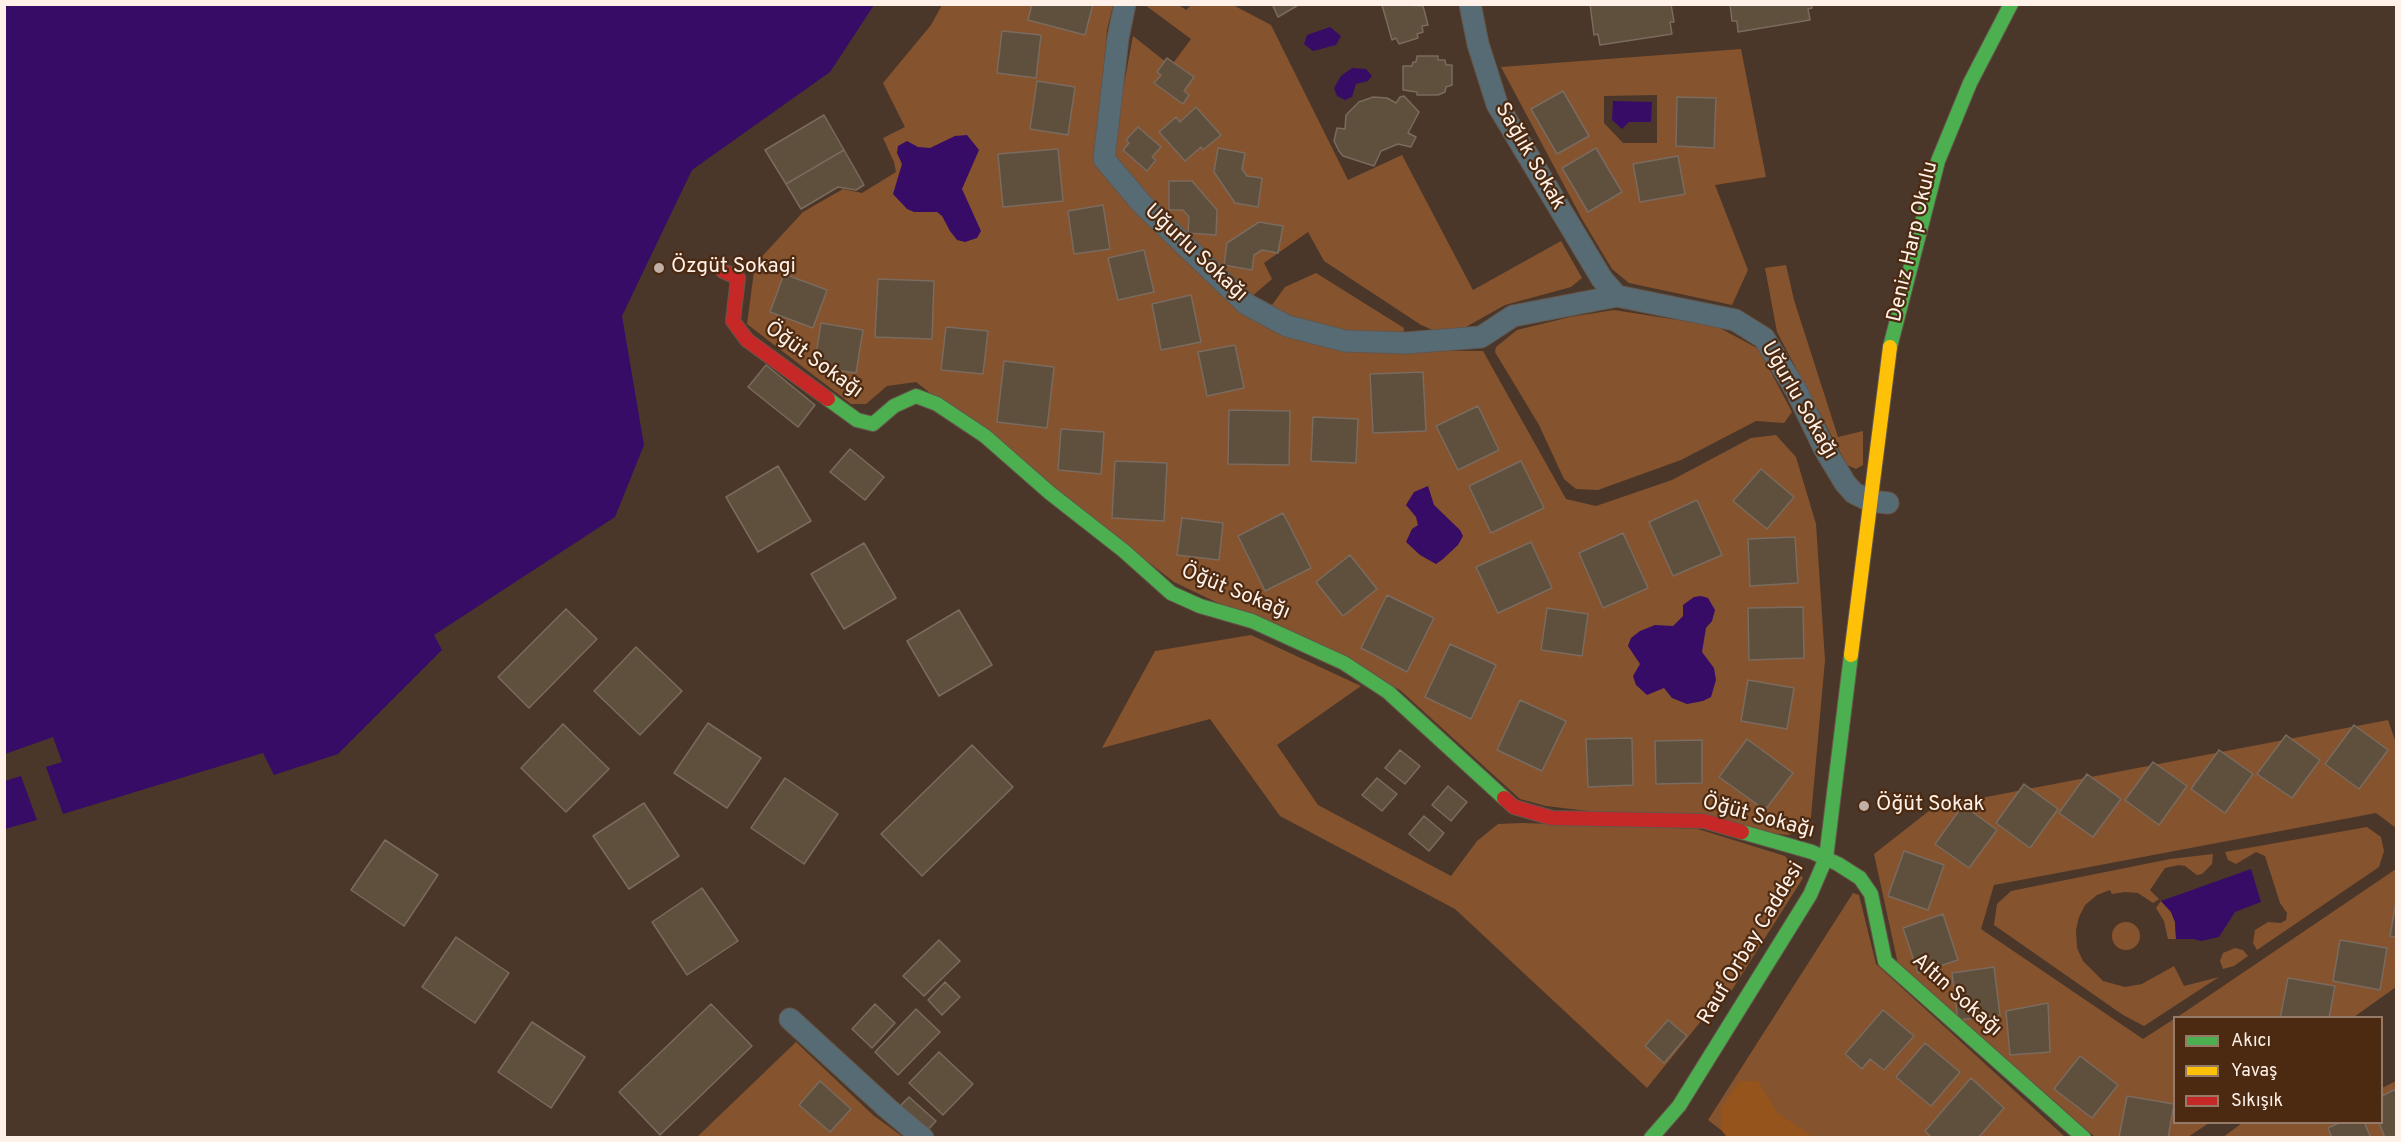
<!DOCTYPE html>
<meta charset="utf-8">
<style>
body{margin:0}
#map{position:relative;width:2401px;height:1142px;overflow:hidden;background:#4a3729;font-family:Overpass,sans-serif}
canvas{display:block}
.frame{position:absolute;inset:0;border:6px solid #fff1e8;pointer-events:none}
.legend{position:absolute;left:2173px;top:1016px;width:210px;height:108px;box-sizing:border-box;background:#4c2a11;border:2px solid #947a67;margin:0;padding:8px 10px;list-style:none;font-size:18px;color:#fff1e8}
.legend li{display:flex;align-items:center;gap:12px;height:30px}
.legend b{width:30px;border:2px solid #947a67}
</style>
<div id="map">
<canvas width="2401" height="1142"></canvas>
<div class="frame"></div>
<ul class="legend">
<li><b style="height:8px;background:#4caf50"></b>Akıcı</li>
<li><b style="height:8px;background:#ffc107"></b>Yavaş</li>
<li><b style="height:8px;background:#c62828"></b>Sıkışık</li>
</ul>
</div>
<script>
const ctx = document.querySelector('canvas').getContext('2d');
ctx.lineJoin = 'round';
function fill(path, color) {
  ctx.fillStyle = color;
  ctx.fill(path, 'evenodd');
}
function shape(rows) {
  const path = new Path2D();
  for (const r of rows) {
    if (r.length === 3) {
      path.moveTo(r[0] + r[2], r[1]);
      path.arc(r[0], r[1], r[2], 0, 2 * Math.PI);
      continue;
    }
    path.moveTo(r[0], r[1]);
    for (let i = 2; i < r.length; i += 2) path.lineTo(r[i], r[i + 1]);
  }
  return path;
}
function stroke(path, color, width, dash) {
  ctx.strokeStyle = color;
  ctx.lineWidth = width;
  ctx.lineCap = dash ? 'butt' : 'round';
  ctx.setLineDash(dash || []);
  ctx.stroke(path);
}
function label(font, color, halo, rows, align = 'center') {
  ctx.font = font + ' Overpass,sans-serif';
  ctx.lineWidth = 4.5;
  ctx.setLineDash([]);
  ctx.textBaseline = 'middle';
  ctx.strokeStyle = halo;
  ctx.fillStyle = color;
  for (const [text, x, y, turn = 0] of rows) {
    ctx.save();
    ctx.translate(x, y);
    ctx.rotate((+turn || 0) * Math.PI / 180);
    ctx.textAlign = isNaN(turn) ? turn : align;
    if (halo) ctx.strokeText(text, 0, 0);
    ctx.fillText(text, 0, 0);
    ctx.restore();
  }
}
const green = shape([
 [942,5,1113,5,1107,30,1095,163,1240,307,1338,350,1483,351,1566,499,1596,506,1672,480,1751,438,1776,435,1796,457,1816,524,1825,660,1810,828,1788,835,1546,806,1520,799,1400,690,1174,582,916,382,887,386,866,404,851,404,747,324,755,264,803,212,843,189,862,193,896,172,894,162,883,138,905,127,883,83,931,25],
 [1145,5,1179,5,1186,10,1191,5,1233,5,1271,25,1348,180,1402,155,1473,290,1561,241,1582,278,1571,287,1505,305,1464,328,1440,333,1421,325,1324,261,1308,232,1264,263,1272,279,1250,298,1148,197,1111,154,1133,36,1171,66,1191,39],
 [1741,49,1766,177,1715,185,1748,270,1732,305,1629,283,1612,269,1582,219,1501,67],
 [1657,95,1657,143,1623,143,1604,123,1604,96],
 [1786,265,1794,300,1838,437,1863,431,1863,465,1856,469,1847,465,1777,332,1765,268],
 [1316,273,1404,328,1403,335,1341,330,1275,311,1272,305,1285,287],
 [1614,310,1716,326,1757,348,1762,355,1792,412,1784,423,1756,421,1681,460,1598,490,1576,489,1564,479,1539,425,1495,352,1496,347,1517,330,1570,317],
 [1251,635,1361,686,1277,745,1318,805,1451,876,1477,841,1498,824,1522,823,1698,829,1785,856,1803,878,1732,990,1718,1000,1647,1088,1455,909,1280,816,1210,719,1102,748,1155,651],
 [2388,720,2396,743,2396,828,2376,813,1994,885,1981,929,2143,1039,2174,1019,2174,1122,2209,1123,2188,1137,2095,1137,1898,964,1874,854,1934,807],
 [2367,827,2381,837,2384,851,2379,867,2257,950,2253,943,2255,930,2268,922,2281,923,2286,920,2287,913,2280,903,2265,856,2256,852,2236,864,2228,860,2225,852],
 [2213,854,2212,864,2202,874,2197,875,2185,866,2179,865,2165,868,2150,890,2159,899,2153,903,2138,893,2125,892,2112,894,2110,890,2097,895,2085,905,2079,917,2076,930,2077,948,2083,961,2103,981,2125,987,2142,984,2174,966,2184,986,2219,977,2144,1026,2123,1015,1994,925,1997,904,2011,891,2170,859],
 [2396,869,2396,987,2354,1017,2176,1018],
 [1853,893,1859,895,1876,964,2065,1137,1730,1137,1708,1120],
 [2161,901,2171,912,2175,922,2176,939,2168,939,2164,921,2156,908],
 [2126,936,14],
 [2235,948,2243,950,2248,956,2234,966,2223,969,2220,961,2223,953],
 [796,1042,873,1115,903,1137,696,1138],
 [2396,1081,2396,1137,2222,1138,2242,1123,2382,1122,2382,1088]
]);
const forest = shape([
 [1739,1081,1758,1081,1777,1113,1808,1133,1812,1137,1727,1137,1722,1131,1722,1108]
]);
const water = shape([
 [4,5,5,4,874,5,830,72,692,170,622,316,644,445,615,517,434,635,442,650,338,754,274,775,263,753,63,814,46,767,62,762,53,737,5,754],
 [1330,27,1341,36,1336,45,1313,51,1304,44,1307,35],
 [1352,68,1366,69,1372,76,1368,81,1356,84,1352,97,1345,100,1337,96,1334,88,1341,76],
 [1613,101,1652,102,1651,122,1629,122,1622,129,1612,120],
 [967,135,979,150,962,189,981,231,977,238,965,242,957,240,950,231,942,216,937,212,914,212,907,209,893,194,902,164,897,153,898,146,907,141,918,147,930,148,955,136],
 [1428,486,1434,505,1460,530,1463,536,1458,545,1443,559,1436,564,1420,555,1406,542,1412,529,1418,525,1416,517,1406,505,1414,492],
 [1701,596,1708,598,1715,610,1712,621,1706,628,1702,652,1714,668,1716,680,1711,697,1703,701,1687,704,1672,698,1664,688,1647,695,1636,685,1633,676,1640,664,1628,646,1631,638,1640,631,1655,625,1673,626,1683,616,1683,605,1694,597],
 [21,776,37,820,5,829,5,781],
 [2251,869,2261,902,2235,912,2219,937,2201,941,2194,939,2176,939,2175,922,2171,912,2161,901]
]);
const building = shape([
 [1032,4,1093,4,1085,35,1028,20,1032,4],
 [1272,4,1300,4,1278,17,1272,4],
 [1385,4,1423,6,1428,25,1422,26,1423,32,1417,34,1418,38,1399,44,1396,38,1392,40,1382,5,1385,4],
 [1590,4,1671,4,1674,22,1670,22,1672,34,1600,45,1598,34,1594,35,1590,4],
 [1730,4,1811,4,1812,8,1808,9,1810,20,1738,32,1737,21,1732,21,1730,4],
 [1002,31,1041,35,1036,78,997,73,1002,31],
 [1417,56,1438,56,1438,60,1445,60,1446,65,1452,65,1452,85,1446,87,1445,92,1438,95,1417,95,1417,92,1403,90,1403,66,1412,66,1413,62,1416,62,1417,56],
 [1167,58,1194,77,1184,91,1189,95,1183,104,1154,83,1161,75,1157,72,1167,58],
 [1037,81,1075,87,1068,135,1030,129,1037,81],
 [1563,91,1589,136,1557,154,1531,109,1563,91],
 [1404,96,1419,112,1408,133,1416,137,1411,147,1398,144,1381,151,1374,166,1343,156,1339,151,1334,141,1337,128,1345,129,1346,115,1359,102,1373,97,1387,98,1396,103,1400,97,1404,96],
 [1677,97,1716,98,1714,148,1676,146,1677,97],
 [1196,107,1221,135,1203,150,1201,147,1185,161,1159,132,1176,117,1180,122,1196,107],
 [824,115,844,150,786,184,765,150,824,115],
 [1138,127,1161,147,1152,157,1156,160,1147,171,1123,150,1129,143,1126,140,1138,127],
 [1218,148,1245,153,1242,169,1247,176,1262,178,1258,207,1235,203,1214,172,1218,148],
 [1596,148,1622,192,1588,212,1562,168,1596,148],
 [1058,149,1063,201,1003,207,998,154,1058,149],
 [844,150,864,185,856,190,838,187,801,209,786,184,844,150],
 [1678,156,1685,194,1640,202,1633,164,1678,156],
 [1169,181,1192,181,1217,210,1216,235,1188,233,1189,217,1183,210,1169,210,1169,181],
 [1103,205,1110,249,1074,254,1068,211,1103,205],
 [1259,222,1283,226,1278,253,1262,250,1254,255,1252,270,1224,265,1227,243,1259,222],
 [1144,250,1154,292,1118,300,1108,258,1144,250],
 [784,274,827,290,813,328,770,312,784,274],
 [878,279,934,281,932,339,875,337,878,279],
 [1191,295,1201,342,1161,350,1152,304,1191,295],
 [821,323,863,330,856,373,814,367,821,323],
 [946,327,988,331,983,374,941,370,946,327],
 [1235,345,1244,388,1207,396,1198,352,1235,345],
 [1004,361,1054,367,1047,428,997,422,1004,361],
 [766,365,815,405,798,427,748,387,766,365],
 [1423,372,1426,431,1373,433,1370,374,1423,372],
 [1478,406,1499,450,1458,470,1436,426,1478,406],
 [1229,410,1290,411,1289,465,1228,464,1229,410],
 [1313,417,1358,419,1356,463,1311,461,1313,417],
 [1061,429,1104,432,1101,474,1058,470,1061,429],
 [850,449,884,477,865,500,830,472,850,449],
 [1115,461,1167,463,1164,521,1112,518,1115,461],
 [1521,461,1544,508,1491,533,1469,486,1521,461],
 [778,466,811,521,758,552,726,497,778,466],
 [1761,469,1794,497,1767,529,1733,501,1761,469],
 [1697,500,1722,555,1673,576,1649,522,1697,500],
 [1283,513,1311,568,1265,591,1238,536,1283,513],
 [1182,518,1223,523,1219,560,1177,555,1182,518],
 [1623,533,1648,588,1603,608,1579,553,1623,533],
 [1795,537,1798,583,1750,586,1748,539,1795,537],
 [1531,542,1552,588,1498,613,1476,567,1531,542],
 [864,543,896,598,844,629,811,574,864,543],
 [1350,555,1377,589,1343,616,1316,582,1350,555],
 [1387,595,1434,618,1407,672,1361,648,1387,595],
 [1803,607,1804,658,1749,660,1748,608,1803,607],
 [1547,608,1588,614,1582,656,1541,650,1547,608],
 [566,609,597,639,529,708,498,677,566,609],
 [959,610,992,665,939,696,907,641,959,610],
 [1450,644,1496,665,1471,719,1425,697,1450,644],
 [636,647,682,691,640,735,594,691,636,647],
 [1748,680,1794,688,1787,729,1741,721,1748,680],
 [1520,700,1566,721,1542,771,1497,750,1520,700],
 [708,723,761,758,727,808,674,773,708,723],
 [563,724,609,769,566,812,521,768,563,724],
 [2354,725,2388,750,2359,789,2325,764,2354,725],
 [2286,735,2320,760,2292,798,2257,774,2286,735],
 [1632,738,1633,785,1588,787,1586,739,1632,738],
 [1747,739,1793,773,1765,810,1719,777,1747,739],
 [1702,740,1702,783,1656,784,1655,741,1702,740],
 [972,745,1013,787,922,876,881,834,972,745],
 [1400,750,1420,766,1405,784,1385,768,1400,750],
 [2219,750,2253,774,2225,813,2191,789,2219,750],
 [2153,762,2187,786,2159,825,2125,800,2153,762],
 [2087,774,2121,799,2093,837,2059,813,2087,774],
 [785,778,838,814,804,864,751,828,785,778],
 [1377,778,1397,794,1382,811,1362,795,1377,778],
 [2024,784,2058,809,2030,848,1996,823,2024,784],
 [1448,786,1467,802,1451,821,1432,805,1448,786],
 [644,803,679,856,629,889,593,836,644,803],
 [1963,805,1997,830,1969,868,1935,844,1963,805],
 [1424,816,1444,833,1429,851,1409,834,1424,816],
 [385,840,438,875,404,926,351,890,385,840],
 [1904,851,1944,865,1928,910,1888,896,1904,851],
 [702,888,738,941,687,975,652,922,702,888],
 [2396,902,2396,937,2390,936,2396,902],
 [1943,914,1958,960,1918,973,1903,928,1943,914],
 [456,937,509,973,475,1023,422,987,456,937],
 [939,940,960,961,924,996,903,976,939,940],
 [2340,940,2387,948,2380,990,2333,981,2340,940],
 [1994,967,2000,1015,1958,1020,1952,973,1994,967],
 [2288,978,2335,986,2329,1018,2280,1018,2288,978],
 [945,982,960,997,942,1015,928,1000,945,982],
 [2048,1003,2050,1052,2010,1055,2006,1011,2048,1003],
 [711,1004,752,1046,660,1135,619,1092,711,1004],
 [875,1004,895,1023,872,1048,852,1029,875,1004],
 [916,1009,940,1032,898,1075,875,1052,916,1009],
 [1883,1010,1914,1036,1884,1070,1870,1059,1862,1069,1845,1054,1883,1010],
 [1668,1020,1687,1036,1664,1063,1645,1046,1668,1020],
 [532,1022,585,1057,551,1108,498,1072,532,1022],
 [1925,1043,1960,1072,1931,1106,1896,1077,1925,1043],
 [939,1052,973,1084,943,1115,909,1083,939,1052],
 [2080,1056,2118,1085,2092,1118,2054,1089,2080,1056],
 [1971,1078,2004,1108,1978,1138,1932,1138,1925,1131,1971,1078],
 [820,1081,851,1109,830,1132,799,1105,820,1081],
 [2396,1089,2396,1138,2385,1138,2379,1122,2382,1122,2382,1096,2396,1089],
 [2127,1096,2174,1104,2168,1138,2119,1137,2127,1096],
 [909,1097,936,1121,925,1133,898,1108,909,1097],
 [2341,1122,2364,1122,2371,1138,2332,1138,2328,1128,2341,1122]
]);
const street = shape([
 [1125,4,1118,38,1104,159,1142,204,1246,304,1287,326,1345,341,1406,343,1481,337,1513,316,1617,296,1735,320,1764,338,1796,390,1824,448,1845,483,1854,493,1870,501,1888,503],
 [1470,4,1478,44,1497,104,1602,279,1617,296],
 [790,1019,886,1107,923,1138]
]);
const fast = shape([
 [1890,347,1938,161,1970,83,2011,4],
 [828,399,857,420,873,424,894,406,916,396,937,404,985,436,1050,493,1124,551,1171,593,1200,606,1252,621,1344,663,1388,692,1504,798],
 [1742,832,1812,852,1838,864,1860,878,1871,894,1885,961,2084,1138],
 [1651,1138,1679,1106,1810,895,1826,858,1851,655]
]);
const slow = shape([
 [1851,655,1890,347]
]);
const jam = shape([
 [723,271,738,278,733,321,747,340,828,399],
 [1504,798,1514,807,1552,818,1704,821,1742,832]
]);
const markers = [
 [659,268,6,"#c0b0a5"],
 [1864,806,6,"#c0b0a5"]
];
const streetNames = [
 ["Sağlık Sokak",1529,157,60],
 ["Deniz Harp Okulu",1914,242,-77],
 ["Uğurlu Sokağı",1195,254,43],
 ["Öğüt Sokağı",813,361,36],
 ["Uğurlu Sokağı",1798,401,60],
 ["Öğüt Sokağı",1235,593,22],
 ["Öğüt Sokağı",1758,818,15],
 ["Rauf Orbay Caddesi",1752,944,-59],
 ["Altın Sokağı",1956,996,42]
];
const poiNames = [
 ["Özgüt Sokagi",671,268],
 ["Öğüt Sokak",1876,806]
];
fill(green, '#86532f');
fill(forest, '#96541d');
fill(water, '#370c67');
fill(building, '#5f4f3d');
stroke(building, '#7a6b5e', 1.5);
stroke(street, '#64564a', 23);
stroke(fast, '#64564a', 16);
stroke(slow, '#64564a', 16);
stroke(jam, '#64564a', 16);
stroke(street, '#576b75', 21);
stroke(fast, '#4caf50', 14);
stroke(slow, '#ffc107', 14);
stroke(jam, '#c62828', 14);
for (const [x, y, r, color] of markers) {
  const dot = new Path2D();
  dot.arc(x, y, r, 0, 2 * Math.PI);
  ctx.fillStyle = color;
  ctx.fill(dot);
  stroke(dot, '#4c2a11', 2);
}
label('21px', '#fff1e8', '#4c2a11', streetNames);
label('21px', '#fff1e8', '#4c2a11', poiNames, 'left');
</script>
